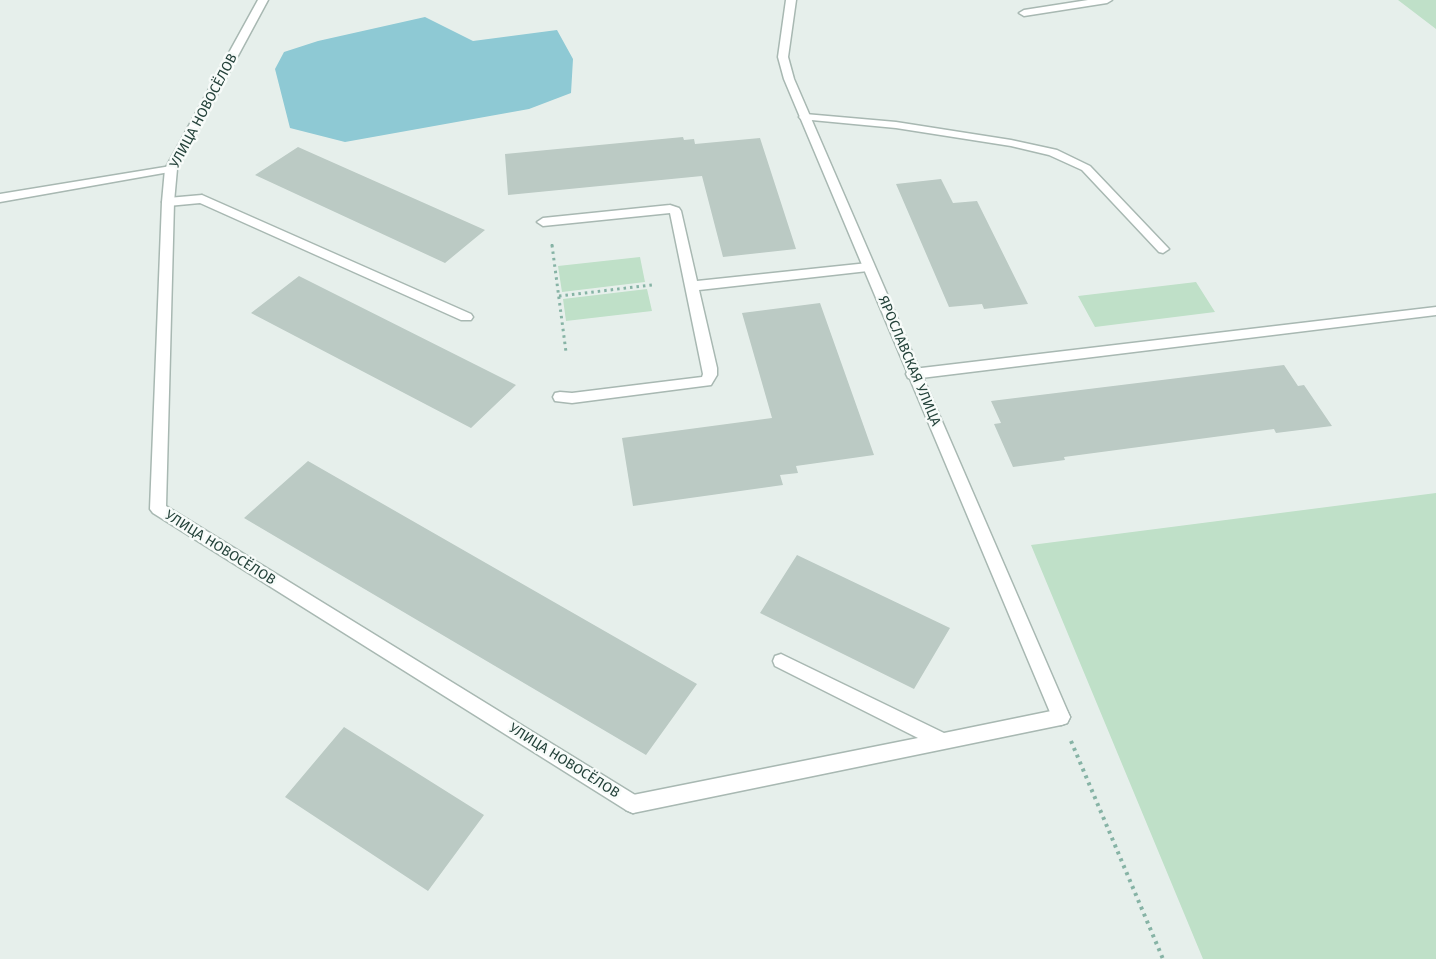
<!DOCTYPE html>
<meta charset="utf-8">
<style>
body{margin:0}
canvas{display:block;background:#e6efeb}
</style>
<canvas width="1436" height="959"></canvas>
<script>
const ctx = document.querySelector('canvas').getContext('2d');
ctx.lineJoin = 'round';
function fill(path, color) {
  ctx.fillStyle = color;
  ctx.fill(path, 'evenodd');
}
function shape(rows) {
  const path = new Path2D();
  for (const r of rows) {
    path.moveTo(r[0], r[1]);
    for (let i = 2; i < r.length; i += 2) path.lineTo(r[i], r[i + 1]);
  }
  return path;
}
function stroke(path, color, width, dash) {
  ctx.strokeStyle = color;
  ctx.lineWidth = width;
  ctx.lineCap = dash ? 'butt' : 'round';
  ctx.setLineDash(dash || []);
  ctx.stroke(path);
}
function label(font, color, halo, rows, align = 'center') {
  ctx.font = font + ' "Fira Sans",sans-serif';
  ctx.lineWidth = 5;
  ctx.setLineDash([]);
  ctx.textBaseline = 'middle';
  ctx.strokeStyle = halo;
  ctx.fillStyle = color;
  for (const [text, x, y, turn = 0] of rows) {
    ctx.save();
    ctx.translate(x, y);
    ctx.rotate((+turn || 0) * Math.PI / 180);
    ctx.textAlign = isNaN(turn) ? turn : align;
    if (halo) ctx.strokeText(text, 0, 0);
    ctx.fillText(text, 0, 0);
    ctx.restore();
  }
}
const green = shape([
 [1398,0,1436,0,1436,29],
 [640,257,645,282,562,292,558,266],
 [1196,282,1215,312,1095,327,1078,296],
 [647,289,652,311,566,321,563,299],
 [1436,493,1436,959,1203,959,1031,545]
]);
const water = shape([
 [425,17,473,41,557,30,573,59,571,93,529,109,345,142,290,128,275,69,284,52,318,41]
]);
const building = shape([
 [683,137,684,140,694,139,695,144,760,138,796,249,723,257,702,176,508,195,505,154],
 [298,147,485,230,445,263,255,175],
 [941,179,953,203,977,201,1028,304,984,309,982,304,949,307,896,184],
 [299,276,516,385,471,428,251,313],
 [820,303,874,455,796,466,798,473,780,475,783,485,633,506,622,438,772,418,742,313],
 [1284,365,1298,386,1304,385,1332,426,1276,433,1274,429,1064,457,1065,460,1013,467,994,424,1001,423,991,401],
 [308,461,697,684,646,755,244,518],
 [797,555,950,628,914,689,760,613],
 [344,727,484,815,428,891,285,797]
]);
const pathFar2 = shape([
 [552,244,552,246]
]);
const pathFar1 = shape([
 [552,245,566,352],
 [559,296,652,285]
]);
const path = shape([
 [1071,741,1163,959]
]);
const lane = shape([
 [805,114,896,122,1011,140,1057,150,1090,166,1169,249,1163,253,1159,252,1082,170,1049,155,1011,146,896,128,801,119,799,117,801,115,805,114],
 [171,166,175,167,177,169,175,171,0,202,0,194,171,166],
 [202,195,471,314,473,317,471,320,461,320,200,203,168,206,162,202,168,198,202,195],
 [670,205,679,208,681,211,697,281,868,263,874,267,868,271,699,290,717,368,717,375,711,385,572,403,555,401,553,397,555,393,560,392,572,393,702,377,703,374,670,213,543,226,537,222,543,218,670,205],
 [1436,307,1436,315,913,379,908,378,906,374,908,370,913,369,1436,307],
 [781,654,944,733,1061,709,1067,711,1070,717,1067,723,1061,725,633,813,626,810,624,804,626,798,633,795,918,738,775,666,773,661,775,656,781,654]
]);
const street = shape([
 [258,0,268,0,177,169,174,202,166,506,640,798,642,804,640,810,633,813,626,810,153,513,150,509,162,202,165,169,258,0],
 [786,0,796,0,788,57,794,79,1070,717,1067,723,1061,725,1055,723,1052,717,784,79,778,57,786,0],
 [1088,0,1112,0,1107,3,1024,16,1019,13,1024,10,1088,0]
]);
const streetNames = [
 ["УЛИЦА НОВОСЁЛОВ",204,111,-62],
 ["ЯРОСЛАВСКАЯ УЛИЦА",909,361,67],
 ["УЛИЦА НОВОСЁЛОВ",220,548,32],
 ["УЛИЦА НОВОСЁЛОВ",564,761,32]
];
fill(green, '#bfe0c8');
fill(water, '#8ec9d4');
fill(building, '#bbcac4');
stroke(lane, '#a8b8b2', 3);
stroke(street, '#a8b8b2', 3);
stroke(pathFar2, '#86b3a5', 2.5, [2, 2.5]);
stroke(pathFar1, '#86b3a5', 3, [2.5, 4]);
stroke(path, '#86b3a5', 4, [3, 4.5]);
fill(lane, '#fff');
fill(street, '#fff');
label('14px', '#24423a', '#f7fbf9', streetNames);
</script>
